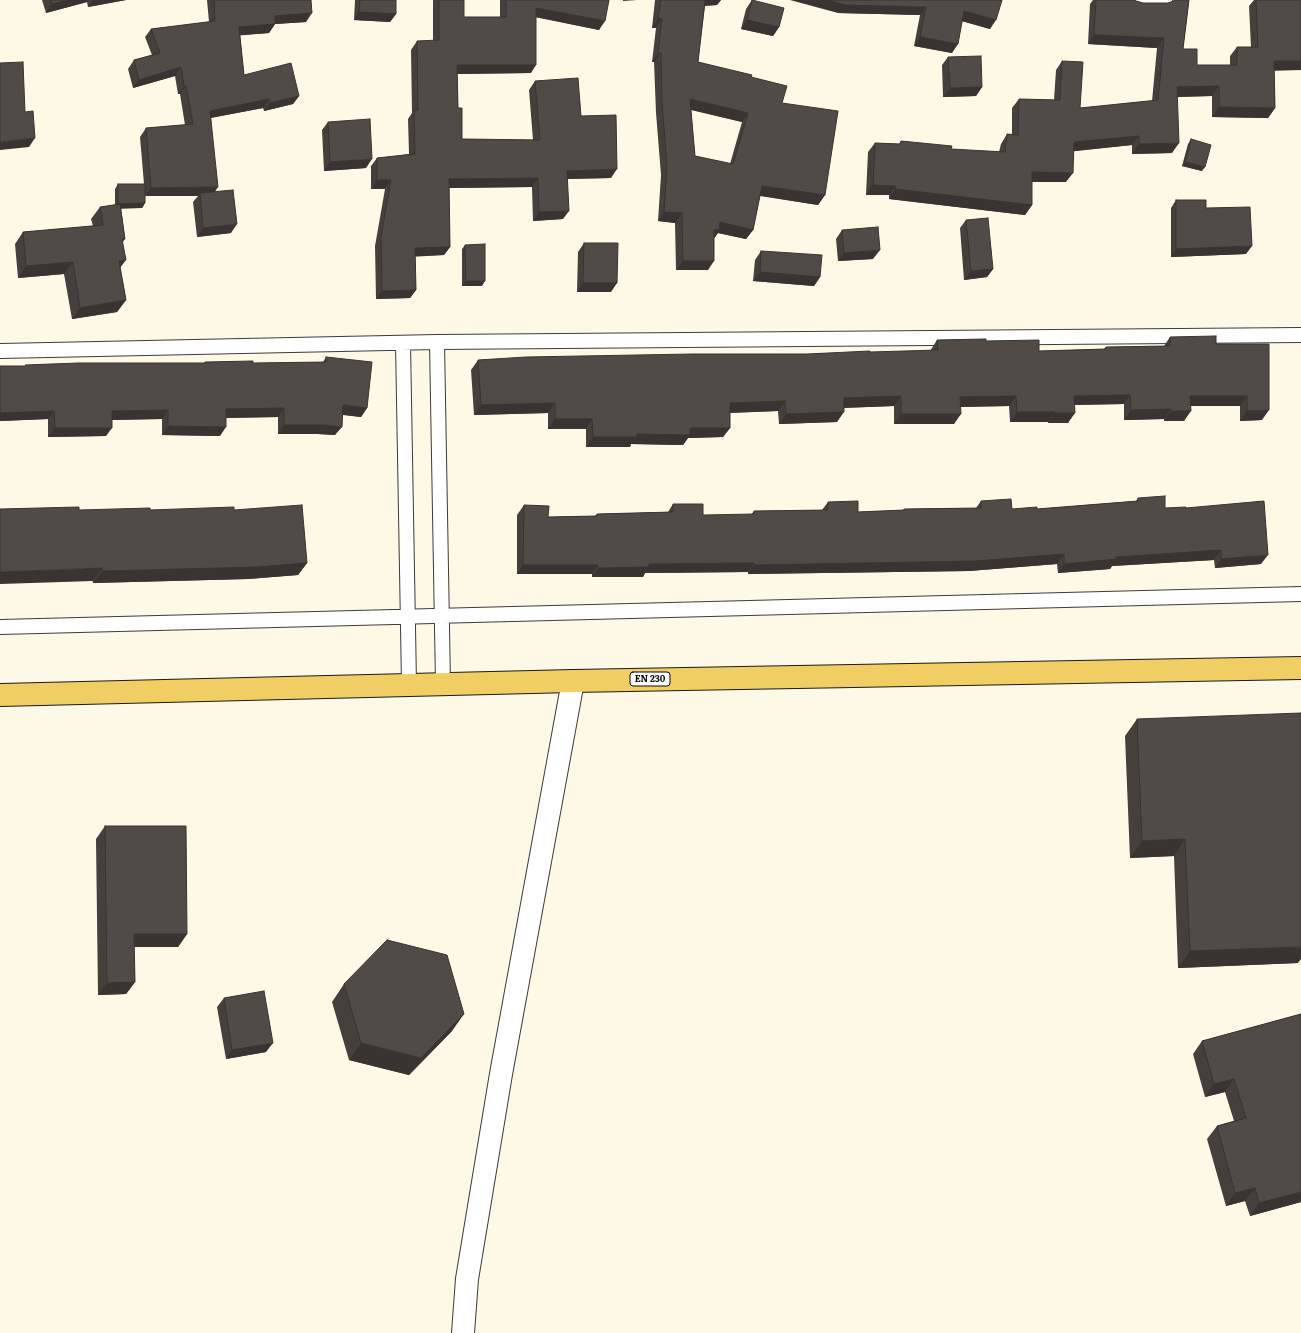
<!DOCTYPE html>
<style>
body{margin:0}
canvas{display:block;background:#fef9e7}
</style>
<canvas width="1301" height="1333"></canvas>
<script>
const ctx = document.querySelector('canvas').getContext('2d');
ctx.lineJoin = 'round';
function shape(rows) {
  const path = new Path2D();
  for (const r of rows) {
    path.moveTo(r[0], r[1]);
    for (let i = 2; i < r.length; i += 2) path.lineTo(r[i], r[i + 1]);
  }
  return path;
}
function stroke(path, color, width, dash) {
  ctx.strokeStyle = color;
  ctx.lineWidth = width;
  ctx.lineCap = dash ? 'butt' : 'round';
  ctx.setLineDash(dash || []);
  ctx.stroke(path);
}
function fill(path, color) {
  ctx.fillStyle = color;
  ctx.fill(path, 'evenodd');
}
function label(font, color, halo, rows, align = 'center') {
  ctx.font = font + ' Literata,serif';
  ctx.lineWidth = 4;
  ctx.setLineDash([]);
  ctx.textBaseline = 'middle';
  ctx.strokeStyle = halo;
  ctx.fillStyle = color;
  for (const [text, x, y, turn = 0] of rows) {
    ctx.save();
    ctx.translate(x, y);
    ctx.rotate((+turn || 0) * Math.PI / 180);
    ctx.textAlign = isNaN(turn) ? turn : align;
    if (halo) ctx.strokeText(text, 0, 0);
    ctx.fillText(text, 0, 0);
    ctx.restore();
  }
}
const lane = shape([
 [437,342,443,684],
 [403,343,409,684],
 [0,351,437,342,1301,335],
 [0,627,1301,594]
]);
const street = shape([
 [1136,0,1161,0],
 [463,1333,467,1279,501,1074,573,681]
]);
const primary = shape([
 [0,695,573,681,1301,668]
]);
const wall = shape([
 [42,0,126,0,88,7,87,2,46,13],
 [207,0,311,0,306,22,275,24,269,33,240,35,244,75,299,96,293,104,264,111,263,108,211,118,215,192,231,233,197,237,193,202,198,196,145,196,145,203,142,208,121,208,125,239,123,242,120,267,126,300,117,312,72,319,64,274,18,278,15,244,23,232,93,226,91,219,100,207,115,205,115,189,118,184,144,184,140,137,146,128,185,125,180,94,178,94,175,76,133,88,128,69,134,60,152,55,145,37,151,29,209,22],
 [355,0,396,0,396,14,390,22,354,20],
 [433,0,464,0,464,17,500,17,500,0,609,0,599,30,536,17,531,73,457,74,458,108,462,139,533,140,529,90,535,81,581,116,611,178,568,179,563,219,533,221,532,187,449,188,450,247,444,255,415,256,416,290,410,298,376,299,375,246,385,189,371,189,371,166,377,158,409,154,408,119,412,113,411,50,417,41,433,41],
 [655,0,721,0,717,5,705,6,698,62,751,77,782,103,825,195,818,205,760,196,753,230,746,239,718,233,714,238,708,270,676,270,675,223,658,221,661,175,656,113,654,62,652,62,656,28,652,28],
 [691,110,742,122,730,164,695,156],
 [752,0,779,27,773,36,741,29,746,9],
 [1002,0,990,29,962,21,952,53,914,46,920,15,838,13],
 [1093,0,1135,0,1136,1,1143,3,1168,3,1173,1,1174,0,1189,0,1183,49,1197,65,1230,65,1230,56,1237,47,1251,47,1249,6,1254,0,1301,0,1274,71,1275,108,1268,118,1212,117,1212,96,1177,97,1172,153,1132,154,1132,145,1073,151,1066,182,1032,182,1032,205,1025,215,889,199,889,195,866,195,868,152,875,143,899,144,901,141,951,149,999,152,1001,144,1007,134,1012,134,1012,108,1019,99,1054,100,1056,70,1062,61,1080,108,1152,101,1157,48,1088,44,1090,4],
 [948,57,982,87,976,96,943,97,942,65],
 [328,122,366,168,324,171,322,130],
 [1191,139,1202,171,1182,166,1188,144],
 [1176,200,1206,208,1246,254,1171,257,1171,208],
 [966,220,993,269,987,277,964,280,960,228],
 [842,230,873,259,838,261,836,239],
 [584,243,611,292,577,292,578,252],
 [465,245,482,286,462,286,462,249],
 [761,251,820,277,814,286,753,281,755,260],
 [1170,337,1216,344,1262,420,1240,421,1240,406,1191,406,1184,421,1164,421,1164,419,1124,420,1124,404,1074,405,1068,423,1048,423,1048,422,1010,422,1009,406,960,407,954,424,894,424,894,406,844,408,837,422,779,424,778,411,730,413,730,428,723,437,688,438,683,445,631,444,630,447,586,447,586,429,548,429,548,413,474,415,471,370,478,360,807,354,930,351,937,340,986,341,1039,351,1104,349,1106,347,1164,346],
 [326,357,367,408,361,417,343,415,335,435,318,434,278,434,278,417,226,418,220,436,162,435,162,419,112,420,106,436,48,437,48,419,0,421,0,366,25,366,25,365,204,363,205,362,253,363,323,362],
 [1138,498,1165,508,1186,508,1261,564,1215,568,1214,560,1112,566,1110,569,1058,573,1057,564,969,571,748,574,748,572,645,573,643,577,592,577,592,574,517,574,517,515,524,505,548,517,595,516,597,514,668,512,673,504,703,515,751,515,754,511,822,510,828,502,858,512,903,510,904,509,976,508,981,501,1012,509,1037,509,1136,501],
 [79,510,234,510,307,563,298,575,248,579,93,583],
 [1137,719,1298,963,1178,968,1174,856,1130,858,1125,736],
 [105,826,187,934,178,947,134,947,135,982,126,994,98,995,96,839],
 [344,984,452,1031,409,1075,349,1060,332,1002],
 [224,998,266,1052,226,1059,217,1007],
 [1301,1014,1301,1202,1250,1216,1245,1201,1226,1206,1207,1139,1217,1126,1234,1121,1225,1092,1205,1097,1193,1054,1202,1041]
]);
const shadedWall = shape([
 [69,0,89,0,87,2,46,13,52,4],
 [93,0,126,0,88,7],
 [623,0,637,0,623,1],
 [704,0,721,0,717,5,699,6],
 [790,0,828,0,926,7,920,15,838,13],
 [536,8,605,21,599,30,530,16],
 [964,11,996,20,990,29,958,20],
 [359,12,396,14,390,22,354,20],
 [312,13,306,22,275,24,269,33,233,36,239,27,275,16],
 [658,18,662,19,656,28,652,28],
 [747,20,779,27,773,36,741,29],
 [1094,35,1164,38,1157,48,1088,44],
 [920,37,958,44,952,53,914,46],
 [658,53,661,53,654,62,652,62],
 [1274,61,1301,61,1301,70,1267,71],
 [457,65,536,65,531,73,451,74],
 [181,67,175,76,133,88,139,80],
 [184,86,186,86,180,94,178,94],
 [1219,86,1212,96,1171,97,1177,87],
 [982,87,976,96,943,97,950,88],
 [299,96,293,104,264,111,270,103],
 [269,99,263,108,204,119,210,111],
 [690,99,748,113,742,122,684,108],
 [1219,107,1275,108,1268,118,1212,117],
 [1139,136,1132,145,1067,152,1074,142],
 [35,138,29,147,0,150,0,142],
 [1179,143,1172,153,1132,154,1139,144],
 [372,159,366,168,324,171,330,162],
 [1185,162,1205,167,1202,171,1182,166],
 [617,169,611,178,561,179,567,171],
 [1032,172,1073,173,1066,182,1025,182],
 [538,178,532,187,443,188,449,179],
 [377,180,391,180,385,189,371,189],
 [873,185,896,186,889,195,866,195],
 [762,186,825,195,818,205,756,195],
 [218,187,212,196,200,193,198,196,145,196,151,188],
 [895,189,1032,205,1025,215,889,199],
 [145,203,142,208,115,209,118,204],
 [569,211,563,219,533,221,539,212],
 [664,212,682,213,675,223,658,221],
 [720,222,753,230,746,239,718,233,713,240,708,239],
 [237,224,231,233,197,237,203,228],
 [1252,246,1246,254,1171,257,1176,249],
 [450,247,444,255,409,257,415,248],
 [880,250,873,259,838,261,844,253],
 [126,260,117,272,119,261],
 [683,261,714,261,708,270,676,270],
 [73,262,64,274,18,278,26,266],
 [993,269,987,277,964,280,971,271],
 [760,272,820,277,814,286,753,281],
 [466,281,485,281,482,286,462,286],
 [583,283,617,283,611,292,577,292],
 [416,290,410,298,376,299,382,291],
 [126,300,117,312,72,319,80,308],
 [1130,395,1124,404,1067,405,1074,396],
 [901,396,894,406,837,408,844,398],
 [1016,396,1009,406,953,407,960,397],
 [1190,396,1247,396,1240,406,1183,406],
 [785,401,778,411,723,413,730,403],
 [555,403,548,413,474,415,481,405],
 [343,405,367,408,361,417,337,414],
 [284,408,278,417,220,418,226,409],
 [1171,409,1164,419,1124,420,1131,410],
 [168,410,162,419,106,420,112,411],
 [1269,410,1262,420,1240,421,1247,411],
 [54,411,48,419,0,421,0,413],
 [1171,411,1191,411,1184,421,1164,421],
 [844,412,837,422,779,424,786,414],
 [1017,412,1055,412,1048,422,1010,422],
 [1055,413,1075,413,1068,423,1048,423],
 [901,414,961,414,954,424,894,424],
 [555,419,592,419,586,429,548,429],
 [284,425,324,425,342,427,335,435,318,434,278,434],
 [168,426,226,427,220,436,162,435],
 [55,428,112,428,106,436,48,437],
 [690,428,730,428,723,437,688,438,683,445,631,444,630,447,586,447,593,437,637,434],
 [1221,550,1214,560,1112,566,1110,569,1058,573,1064,564,1116,557],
 [1064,554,1057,564,969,571,748,574,754,565],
 [1268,555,1261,564,1215,568,1221,559],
 [307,563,298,575,248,579,93,583,102,571],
 [754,563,748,572,645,573,643,577,592,577,598,568,649,564],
 [523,565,598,565,592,574,517,574],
 [102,568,93,581,0,584,0,572],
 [1185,839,1174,856,1130,858,1142,841],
 [134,934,187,934,178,947,125,947],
 [1301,947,1301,959,1298,963,1178,968,1190,951],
 [135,982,126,994,98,995,107,983],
 [464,1014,452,1031,409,1075,349,1060,361,1043],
 [273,1043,266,1052,226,1059,232,1050],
 [1234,1079,1225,1092,1205,1097,1214,1084],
 [1255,1188,1245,1201,1226,1206,1235,1193],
 [1301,1192,1301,1202,1250,1216,1259,1203]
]);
const building = shape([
 [51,0,69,0,52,4,51,0],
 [214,0,311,0,312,13,275,16,275,24,239,27,244,75,291,63,299,96,270,103,269,99,210,111,218,187,151,188,146,128,193,124,186,86,184,86,181,67,139,80,134,60,160,53,151,29,215,21,214,0],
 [360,0,396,0,396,14,359,12,360,0],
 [439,0,464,0,464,17,506,17,506,0,609,0,605,21,536,8,536,65,457,65,458,108,462,108,462,139,540,140,535,81,578,78,581,116,616,115,617,169,567,171,569,211,539,212,538,178,449,179,450,247,415,248,416,290,382,291,381,237,391,180,377,180,377,158,415,154,414,110,418,110,417,41,439,40,439,0],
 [661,0,705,0,698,62,752,75,751,77,787,86,782,103,838,111,825,195,762,186,753,230,720,222,719,230,714,230,714,261,683,261,682,213,664,212,667,166,662,103,661,53,658,53,662,19,658,18,661,0],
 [690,99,748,113,733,164,695,156,690,99],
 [752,0,784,8,779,27,747,20,752,0],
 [828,0,1002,0,996,20,964,11,958,44,920,37,926,7,845,5,828,0],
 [1096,0,1135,0,1136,1,1143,3,1168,3,1174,1,1175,0,1189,0,1183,49,1197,49,1197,65,1237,65,1237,47,1258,47,1256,0,1301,0,1301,61,1274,61,1275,108,1219,107,1219,86,1177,87,1179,143,1139,144,1139,136,1074,142,1073,173,1032,172,1032,205,895,189,896,186,873,185,875,143,900,144,901,141,952,146,951,149,1005,152,1007,134,1018,135,1019,99,1060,100,1062,61,1083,62,1080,108,1158,100,1164,38,1094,35,1096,0],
 [981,56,982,87,950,88,948,57,981,56],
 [23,62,25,112,33,111,35,138,0,142,0,63,23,62],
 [370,119,372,159,330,162,328,122,370,119],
 [1191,139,1211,145,1205,167,1185,162,1191,139],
 [118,184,145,184,145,203,118,204,118,184],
 [233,190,237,224,203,228,200,193,233,190],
 [1176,200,1206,200,1206,208,1250,207,1252,246,1176,249,1176,200],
 [120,204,125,239,122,239,126,260,119,261,126,300,80,308,73,262,26,266,23,232,103,225,100,207,120,204],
 [988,218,993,269,971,271,966,220,988,218],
 [878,227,880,250,844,253,842,230,878,227],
 [584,243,618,243,617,283,583,283,584,243],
 [485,244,485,281,466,281,465,245,485,244],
 [761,251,822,255,820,277,760,272,761,251],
 [1216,336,1216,344,1269,344,1269,410,1247,411,1247,396,1190,396,1191,411,1171,411,1171,409,1131,410,1130,395,1074,396,1075,413,1055,413,1055,412,1017,412,1016,396,960,397,961,414,901,414,901,396,844,398,844,412,786,414,785,401,730,403,730,428,690,428,690,435,637,434,637,437,593,437,592,419,555,419,555,403,481,405,478,360,526,357,692,354,807,354,870,351,870,352,938,350,937,340,986,339,986,341,1039,340,1039,351,1106,349,1106,347,1170,346,1170,337,1216,336],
 [326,357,372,362,367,408,343,405,342,427,324,425,284,425,284,408,226,409,226,427,168,426,168,410,112,411,112,428,55,428,54,411,0,413,0,366,26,366,25,365,78,363,205,363,205,362,253,361,253,363,326,362,326,357],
 [1165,496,1165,508,1186,507,1186,508,1264,501,1268,555,1221,559,1221,550,1116,557,1116,559,1064,564,1064,554,976,561,754,565,754,563,649,564,649,567,598,568,598,565,523,565,524,505,549,506,548,517,597,516,597,514,673,512,673,504,703,504,703,515,754,514,754,511,828,510,828,502,858,501,858,512,904,510,904,509,981,508,981,501,1011,499,1012,509,1037,507,1037,509,1138,501,1138,498,1165,496],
 [302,505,307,563,257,567,102,571,102,568,0,572,0,509,79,507,79,510,150,508,150,510,234,507,234,510,302,505],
 [1301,713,1301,947,1190,951,1185,839,1142,841,1137,719,1301,713],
 [105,826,186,826,187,934,134,934,135,982,107,983,105,826],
 [387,940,447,955,464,1014,421,1058,361,1043,344,984,387,940],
 [264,991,273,1043,232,1050,224,998,264,991],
 [1301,1014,1301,1192,1259,1203,1255,1188,1235,1193,1217,1126,1246,1118,1234,1079,1214,1084,1202,1041,1301,1014]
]);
const shields = [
 [650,679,40]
];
const shieldNames = [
 ["EN 230",650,679]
];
stroke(lane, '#3c3c3c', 16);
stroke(street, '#3c3c3c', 24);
stroke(primary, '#1a1a1a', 24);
stroke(lane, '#fff', 14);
stroke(street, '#fff', 22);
stroke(primary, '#f0ce64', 22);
fill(wall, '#46403d');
fill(shadedWall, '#393432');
fill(building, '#514b47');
stroke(building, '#393432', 1);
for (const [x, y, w] of shields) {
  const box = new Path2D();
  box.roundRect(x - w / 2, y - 7, w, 14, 3);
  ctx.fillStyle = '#fff';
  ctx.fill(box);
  stroke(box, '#090909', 1);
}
label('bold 9px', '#090909', null, shieldNames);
</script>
